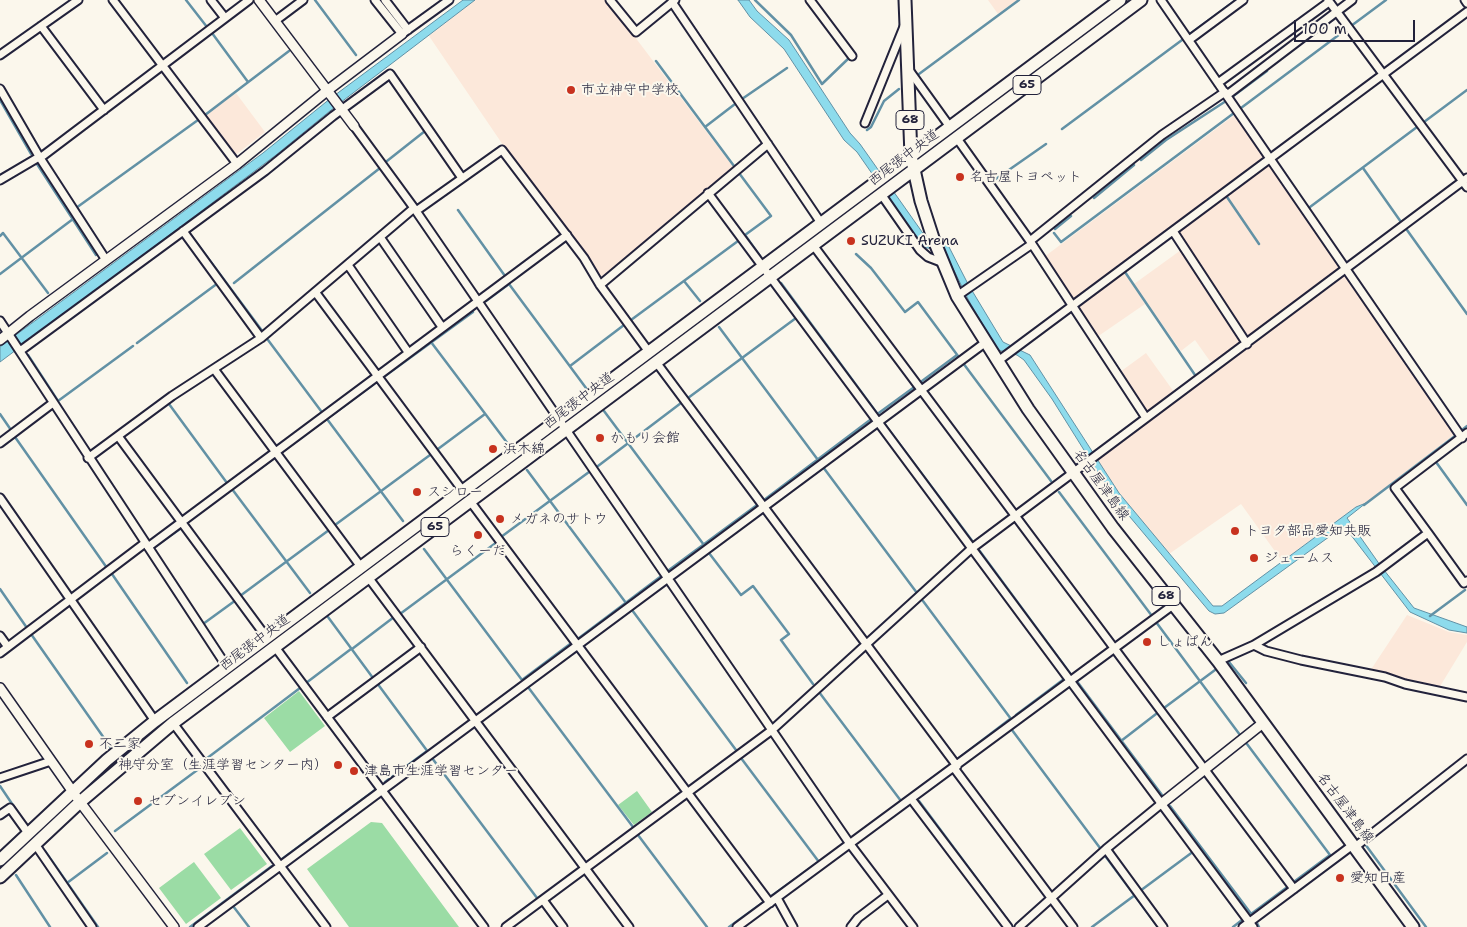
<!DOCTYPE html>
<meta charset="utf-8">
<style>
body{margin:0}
#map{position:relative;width:1467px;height:927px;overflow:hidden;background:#fbf7ec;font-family:"Shantell Sans",sans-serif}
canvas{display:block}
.scale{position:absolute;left:1294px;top:20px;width:121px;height:22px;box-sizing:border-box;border:2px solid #22223b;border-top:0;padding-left:6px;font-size:15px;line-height:18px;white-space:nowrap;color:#22223b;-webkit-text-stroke:4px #fbf7ec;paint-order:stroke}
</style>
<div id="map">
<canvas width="1467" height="927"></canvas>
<div class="scale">100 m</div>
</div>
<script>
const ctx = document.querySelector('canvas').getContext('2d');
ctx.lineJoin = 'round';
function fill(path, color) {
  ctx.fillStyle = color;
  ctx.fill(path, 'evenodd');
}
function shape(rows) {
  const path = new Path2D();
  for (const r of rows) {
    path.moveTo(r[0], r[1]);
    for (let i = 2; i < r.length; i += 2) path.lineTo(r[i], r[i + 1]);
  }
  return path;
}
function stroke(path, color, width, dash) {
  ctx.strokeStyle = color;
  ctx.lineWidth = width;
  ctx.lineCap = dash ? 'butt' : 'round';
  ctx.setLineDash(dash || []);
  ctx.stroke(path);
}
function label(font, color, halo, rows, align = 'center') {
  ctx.font = font + ' "Shantell Sans","Klee One",sans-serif';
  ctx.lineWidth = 4;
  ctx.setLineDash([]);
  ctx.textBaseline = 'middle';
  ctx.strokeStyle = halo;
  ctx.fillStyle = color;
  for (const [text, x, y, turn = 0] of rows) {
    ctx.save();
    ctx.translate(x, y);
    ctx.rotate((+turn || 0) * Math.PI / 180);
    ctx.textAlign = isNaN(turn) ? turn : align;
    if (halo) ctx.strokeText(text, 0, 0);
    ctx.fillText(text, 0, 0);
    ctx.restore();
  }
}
const built = shape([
 [475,0,607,0,734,168,603,278,598,277,587,256,503,145,429,36],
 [988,0,1017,0,998,14],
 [236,93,265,132,234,156,204,116],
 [1236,114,1264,154,1264,159,1075,300,1071,299,1044,257],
 [1269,164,1342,267,1247,338,1178,234,1178,231],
 [1181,250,1240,338,1240,343,1212,364,1195,340,1181,351,1134,284],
 [1124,272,1145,304,1097,337,1079,310,1080,305],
 [1346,275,1455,434,1366,503,1356,507,1282,561,1241,504,1169,554,1119,493,1097,460],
 [1146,353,1174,392,1150,410,1146,410,1120,372],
 [1407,615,1449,632,1467,635,1467,642,1439,688,1370,671]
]);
const green = shape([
 [299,691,325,726,290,752,264,718],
 [637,791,652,812,634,825,618,805],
 [371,822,382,823,459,927,349,927,307,869],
 [240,828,267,864,231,890,204,854],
 [194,862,221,898,186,924,159,888]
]);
const water = shape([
 [463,0,475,0,336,106,276,155,0,362,0,347,9,340,263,153,331,98,463,0],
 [738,0,749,0,757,11,789,40,850,133,860,144,927,239,948,245,968,284,1003,342,1030,355,1119,493,1213,606,1222,606,1356,507,1366,503,1347,518,1380,565,1414,608,1467,627,1467,633,1449,630,1410,612,1344,526,1224,613,1215,614,1209,611,1114,498,1052,399,1024,360,1017,355,998,350,969,301,945,252,923,247,857,152,844,140,784,49,750,17,738,0]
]);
const stream = shape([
 [186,0,207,27],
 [315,0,356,55],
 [380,0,397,23],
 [755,0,791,35,822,84,850,57],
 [1351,26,1386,0],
 [212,33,248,82],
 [1190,34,1236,0],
 [656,61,734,166],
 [919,74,1019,0],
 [1232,97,1267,71],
 [742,99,787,68],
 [0,100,31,154],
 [1241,108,1344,31],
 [205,115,289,51],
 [1424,122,1467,90],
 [705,127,735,104],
 [1062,129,1182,40],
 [867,130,871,127,884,101,899,89],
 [1141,160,1166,140,1226,101],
 [387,161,425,131],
 [37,164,96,255],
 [1363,168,1401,222],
 [739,173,771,216,745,235,760,256],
 [993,181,1046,144],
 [1227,197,1259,244],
 [1094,198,1134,165],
 [1310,207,1417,127],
 [76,208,198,120],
 [458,210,505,276],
 [1055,229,1071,216],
 [1407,230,1467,314],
 [1054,233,1061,242,1234,113],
 [190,234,263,332],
 [0,236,3,233,48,293],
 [856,254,871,268,905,312,918,302,958,356],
 [1125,272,1195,375],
 [0,274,73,219],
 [684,281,700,301],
 [234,283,380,168],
 [781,283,879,416],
 [486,301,509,284,586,388],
 [631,320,738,241],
 [719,327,818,460],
 [268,340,321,411],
 [431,342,508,444],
 [137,343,218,283],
 [28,355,58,401,133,346],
 [963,363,1051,481],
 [570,366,624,325],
 [385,376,473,312],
 [922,381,957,355],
 [688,398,796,318],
 [169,404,227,483],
 [604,411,704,545],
 [0,414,11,430],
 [876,415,913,388],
 [327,419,403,521],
 [883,422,973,542],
 [1462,430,1467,426],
 [15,437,107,568],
 [438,449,485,414],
 [282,452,374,384],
 [1436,462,1467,505],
 [598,466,681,403],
 [823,467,917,593],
 [527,470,626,603],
 [232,489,310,593],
 [1059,492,1152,616],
 [764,500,870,420],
 [1364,505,1455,436],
 [187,522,273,459],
 [335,525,430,455],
 [501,537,589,472],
 [424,549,522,680,570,644],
 [979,550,1072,676],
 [154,551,153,548,180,529],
 [709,553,741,595,753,586,789,634,781,640,813,684],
 [669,570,757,505],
 [112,574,187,683],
 [0,589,27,628],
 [182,593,203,624,236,600],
 [240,596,329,530],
 [923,601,1011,719],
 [632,610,736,750],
 [400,614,497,542],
 [1430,616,1465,590],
 [328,617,373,678],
 [1156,622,1240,735],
 [31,634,111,748],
 [579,638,660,577],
 [352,649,394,617],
 [1229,662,1246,683],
 [1076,680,1162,795],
 [306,683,351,649],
 [377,683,428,752],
 [528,687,633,827],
 [819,692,901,801],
 [1164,708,1215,670],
 [1016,715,1064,679],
 [1012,730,1100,848],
 [1121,741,1156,714],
 [1247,744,1330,855,1295,881],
 [432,758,537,898],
 [741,758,819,862],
 [959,758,1010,719],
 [206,759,300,688],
 [385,782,427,751],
 [0,786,23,820],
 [919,801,1012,926],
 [1170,806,1252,915],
 [115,831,200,768],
 [638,835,707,927],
 [852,838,947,767],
 [1365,844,1426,927],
 [45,851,98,927],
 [1106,857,1158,927],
 [282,859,375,790],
 [16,875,50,927],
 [67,883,107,853],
 [1140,891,1194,851],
 [770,897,844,844],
 [233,906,249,927],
 [543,906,558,927],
 [1251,914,1286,888],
 [1256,921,1259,927],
 [190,927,272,866],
 [729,927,765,901],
 [1092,927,1135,895],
 [1233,927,1242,920]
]);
const minor = shape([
 [113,0,237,164],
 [211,0,225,18],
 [375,0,402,34,449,0],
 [385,0,408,30],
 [610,0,636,32,675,0],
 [810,0,852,56],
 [1161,0,1462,438],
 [1328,0,1467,187],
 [1465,0,1467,3],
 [672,2,821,223],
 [275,21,303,0],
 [41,26,104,110],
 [1189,40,1243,0],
 [0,55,78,0],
 [909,70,950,127],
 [1218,83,1329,2],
 [0,89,40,158,106,260],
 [1227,95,1352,0],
 [865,123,905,24],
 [354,126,414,208,850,844,913,927],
 [956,137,1030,241,1146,418],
 [40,158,249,0],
 [0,180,39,157],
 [708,193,1253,927],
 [881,194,920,250,928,257,941,262],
 [416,211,502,150,584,258,600,285,649,352],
 [183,231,261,338],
 [1173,231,1247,344],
 [380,237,442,327],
 [1030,241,1162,135,1225,92],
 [813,245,1294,889],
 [348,265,408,352],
 [600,285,768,144],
 [316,293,463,491],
 [957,296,1032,244],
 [0,321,227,667],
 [20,351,265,171,333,116,390,74,462,178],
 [998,361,1467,12],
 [656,362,957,766],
 [214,369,361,567],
 [118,436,267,638],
 [0,443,53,403],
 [88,458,172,396,261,338,414,208],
 [0,498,155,721],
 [470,501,770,903],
 [1428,533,1464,583,1467,581],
 [148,547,567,235],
 [368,577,629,927],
 [0,636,8,647],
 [1254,645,1376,572,1428,533,1395,488,1467,433],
 [275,647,484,927],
 [0,653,145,543],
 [1218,661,1254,645,1266,651,1301,660,1385,677,1405,684,1467,697],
 [327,717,421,647],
 [173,723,326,927],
 [954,768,1073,927],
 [0,778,51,761],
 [912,800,1008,927],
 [0,815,10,808,28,833],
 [35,844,92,927],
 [1355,847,1467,759],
 [1106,849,1163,927],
 [777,898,793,927],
 [543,900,563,927],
 [198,927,986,342],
 [506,927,772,730,971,549,1467,178],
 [737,927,1173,605],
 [851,927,858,918,888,895],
 [1019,927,1106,849,1161,804],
 [1243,927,1354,844]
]);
const tertiary = shape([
 [259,0,354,126],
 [0,340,30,316,237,164,328,90,402,34],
 [0,688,80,802,174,927],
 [1161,804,1263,723]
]);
const primary = shape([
 [905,0,911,156,921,201,933,238,957,296,1028,409,1113,528,1218,661,1413,927],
 [0,860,107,760,155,721,1120,0],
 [0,877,80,802,173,723,1141,0]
]);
const markers = [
 [571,90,5,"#c8321e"],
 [960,177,5,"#c8321e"],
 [851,241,5,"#c8321e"],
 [600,438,5,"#c8321e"],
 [493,449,5,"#c8321e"],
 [417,492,5,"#c8321e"],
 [500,519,5,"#c8321e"],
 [1235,531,5,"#c8321e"],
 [478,535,5,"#c8321e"],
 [1254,558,5,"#c8321e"],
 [1147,642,5,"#c8321e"],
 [89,744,5,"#c8321e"],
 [338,765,5,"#c8321e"],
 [354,771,5,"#c8321e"],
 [138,801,5,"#c8321e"],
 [1340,878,5,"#c8321e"]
];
const shields = [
 [1027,85,28],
 [910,120,28],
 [435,527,28],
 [1166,596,28]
];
const shieldNames = [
 ["65",1027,85],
 ["68",910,120],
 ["65",435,527],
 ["68",1166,596]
];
const poiNames = [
 ["市立神守中学校",581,90],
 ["名古屋トヨペット",970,177],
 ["SUZUKI Arena",861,241],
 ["かもり会館",610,438],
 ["浜木綿",503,449],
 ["スシロー",427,492],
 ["メガネのサトウ",510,519],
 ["トヨタ部品愛知共販",1245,531],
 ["らくーだ",478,551,"center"],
 ["ジェームス",1264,558],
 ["しょぱん",1157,642],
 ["不二家",99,744],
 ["神守分室（生涯学習センター内）",328,765,"right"],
 ["津島市生涯学習センター",364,771],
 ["セブンイレブン",148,801],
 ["愛知日産",1350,878]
];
const streetNames = [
 ["西尾張中央道",904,158,-37],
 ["西尾張中央道",579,401,-37],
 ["名古屋津島線",1101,485,54],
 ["西尾張中央道",255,643,-37],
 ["名古屋津島線",1345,808,53]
];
fill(built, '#fce8da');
fill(green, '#9bdca5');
fill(water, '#8ddbec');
stroke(water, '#6291a5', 1);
stroke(stream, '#6291a5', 2.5);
stroke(minor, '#22223b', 11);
stroke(tertiary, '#22223b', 12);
stroke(primary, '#22223b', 15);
stroke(minor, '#fbf7ec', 7);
stroke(tertiary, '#fbf7ec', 9);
stroke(primary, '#fbf7ec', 11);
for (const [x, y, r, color] of markers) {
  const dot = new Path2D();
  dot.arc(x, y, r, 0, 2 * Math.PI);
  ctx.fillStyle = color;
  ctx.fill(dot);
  stroke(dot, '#fbf7ec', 2);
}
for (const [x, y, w] of shields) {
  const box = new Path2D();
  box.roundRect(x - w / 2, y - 9.5, w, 19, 4);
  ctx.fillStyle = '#fbf7ec';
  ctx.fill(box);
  stroke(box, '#22223b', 1);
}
label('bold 12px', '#22223b', null, shieldNames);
label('14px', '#22223b', '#fbf7ec', poiNames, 'left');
label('14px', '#22223b', '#fbf7ec', streetNames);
</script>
